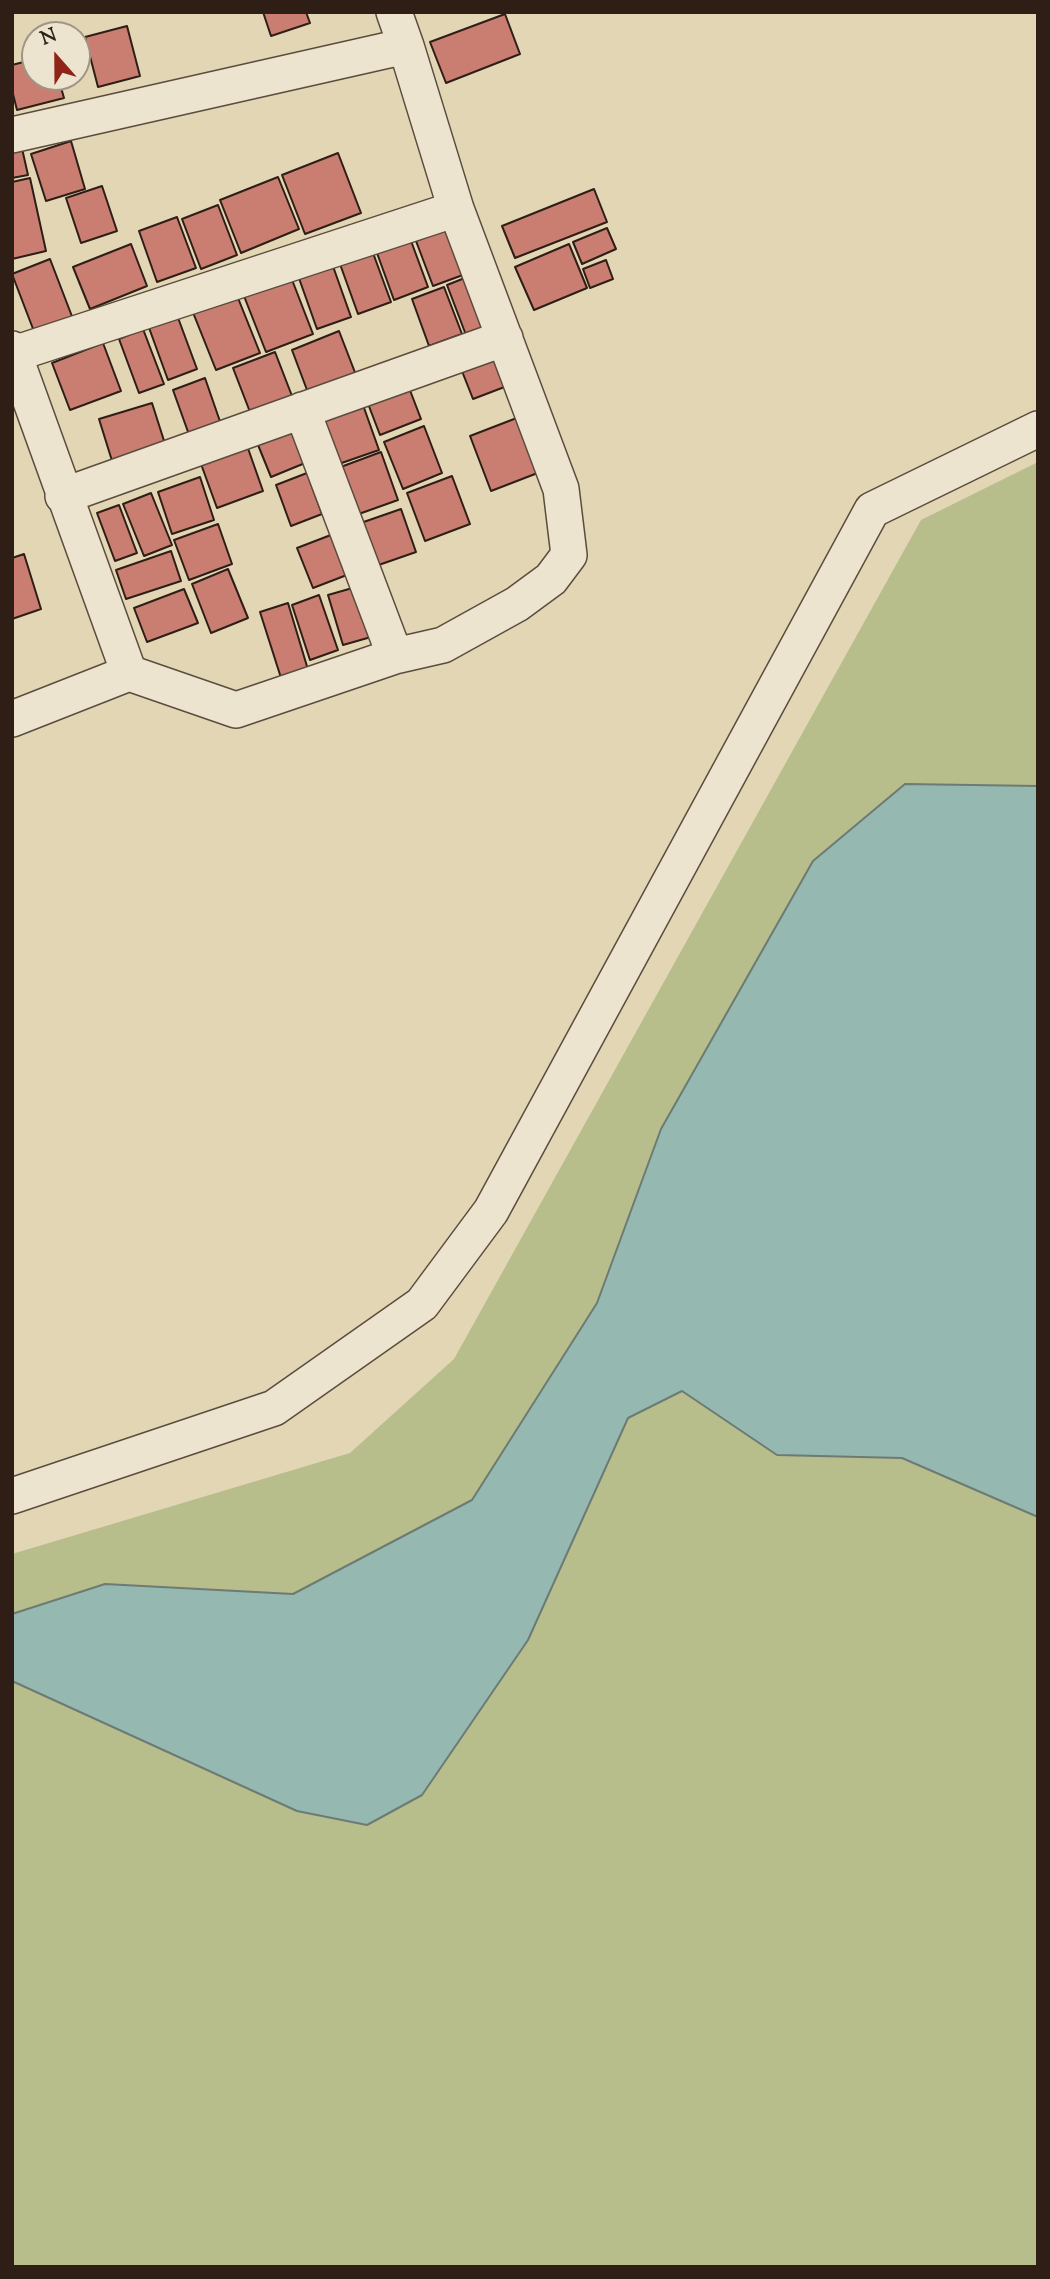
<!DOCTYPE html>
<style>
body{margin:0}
#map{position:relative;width:1050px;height:2279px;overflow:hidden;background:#e2d6b5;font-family:"Sorts Mill Goudy",serif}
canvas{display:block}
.frame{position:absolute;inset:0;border:14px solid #2e1e16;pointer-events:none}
.north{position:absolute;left:21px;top:21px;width:70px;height:70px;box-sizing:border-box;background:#ece4cf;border:2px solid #a09585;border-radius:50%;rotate:339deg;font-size:19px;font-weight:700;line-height:28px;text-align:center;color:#2e1e16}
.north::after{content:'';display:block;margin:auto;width:24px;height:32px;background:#8f2418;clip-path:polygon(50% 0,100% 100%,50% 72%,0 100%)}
</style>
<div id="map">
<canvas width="1050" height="2279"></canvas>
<div class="frame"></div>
<div class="north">N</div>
</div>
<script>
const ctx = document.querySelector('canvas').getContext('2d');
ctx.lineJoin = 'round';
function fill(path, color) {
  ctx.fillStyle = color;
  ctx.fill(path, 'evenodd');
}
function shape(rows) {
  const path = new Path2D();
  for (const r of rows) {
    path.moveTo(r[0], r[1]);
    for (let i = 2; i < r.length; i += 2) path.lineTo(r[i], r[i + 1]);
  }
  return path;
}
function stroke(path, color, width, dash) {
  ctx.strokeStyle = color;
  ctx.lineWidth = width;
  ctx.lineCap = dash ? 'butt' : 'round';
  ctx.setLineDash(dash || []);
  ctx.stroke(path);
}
const green = shape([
 [1038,462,1038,2267,12,2267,12,1554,350,1453,454,1359,921,520]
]);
const water = shape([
 [905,784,1038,786,1038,1517,902,1458,777,1455,682,1391,628,1418,528,1640,422,1795,367,1825,297,1811,12,1681,12,1614,105,1584,293,1594,472,1500,597,1303,661,1129,813,861,905,784]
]);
const building = shape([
 [263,12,306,12,310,23,271,36,263,12],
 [505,14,520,54,446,83,430,42,505,14],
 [127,26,140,76,98,87,85,37,127,26],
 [35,59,35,77,58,77,64,98,17,110,12,90,12,65,35,59],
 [71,141,85,189,46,201,31,154,71,141],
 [21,144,28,175,12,178,12,146,21,144],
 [338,153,361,213,305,234,282,175,338,153],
 [278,177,299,229,241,253,220,200,278,177],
 [30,178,46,251,12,259,12,182,30,178],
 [102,186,117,231,81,243,66,198,102,186],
 [594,189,607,222,515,258,502,226,594,189],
 [218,205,237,255,201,269,182,219,218,205],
 [177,217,196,268,157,282,139,231,177,217],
 [453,226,471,272,433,286,416,241,453,226],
 [607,228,616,249,582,264,573,242,607,228],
 [407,230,428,287,394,300,373,242,407,230],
 [369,242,391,302,358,314,336,253,369,242],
 [131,244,147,286,90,309,73,267,131,244],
 [569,244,587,288,534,310,515,267,569,244],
 [329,255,351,317,317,329,295,267,329,255],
 [50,259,73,319,35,334,12,274,50,259],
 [606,260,613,279,590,288,583,269,606,260],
 [289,272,313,334,266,352,242,291,289,272],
 [475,274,494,324,466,335,447,285,475,274],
 [444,287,462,334,429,346,412,299,444,287],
 [236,293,260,353,216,370,192,310,236,293],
 [177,315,197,369,168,380,148,325,177,315],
 [143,329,164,384,139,393,119,339,143,329],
 [339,331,361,388,313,406,292,350,339,331],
 [490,342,507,386,473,399,456,356,490,342],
 [103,343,121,391,70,410,52,363,103,343],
 [275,352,292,396,250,412,233,368,275,352],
 [403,372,421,419,380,435,362,388,403,372],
 [205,378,224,433,192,443,173,390,205,378],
 [152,403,166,447,113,464,99,419,152,403],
 [363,405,379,450,333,466,317,421,363,405],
 [527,414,548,469,491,491,470,436,527,414],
 [293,419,310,461,271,477,254,435,293,419],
 [424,426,442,473,403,489,384,442,424,426],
 [244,437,263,491,217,508,197,453,244,437],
 [381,452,398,500,356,515,338,468,381,452],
 [307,473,322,514,291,526,276,485,307,473],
 [452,476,470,524,425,541,407,493,452,476],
 [200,477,214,520,172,534,158,492,200,477],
 [151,493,172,545,144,556,123,504,151,493],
 [119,505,137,553,115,561,97,513,119,505],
 [401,509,416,552,370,568,355,525,401,509],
 [218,524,232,564,189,580,174,540,218,524],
 [336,533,352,573,313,588,297,548,336,533],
 [171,551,181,581,126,599,116,570,171,551],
 [24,554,41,609,12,619,12,558,24,554],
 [228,569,248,618,211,633,192,584,228,569],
 [356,587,371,637,343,645,328,595,356,587],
 [184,589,198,623,147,642,134,608,184,589],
 [319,595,338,650,310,660,292,605,319,595],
 [288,603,309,673,282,681,260,612,288,603]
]);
const street = shape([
 [12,135,406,46,394,12],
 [12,349,129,673,12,719],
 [14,354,456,209],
 [302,410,395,656],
 [63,496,505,338],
 [129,673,236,710,395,656,443,645,517,604,551,579,569,555,561,489,456,209,406,46],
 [12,1496,274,1408,422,1304,491,1211,872,510,1038,429]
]);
fill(green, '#b7bd8b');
fill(water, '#95b9b1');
stroke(water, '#6c7b73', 2);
fill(building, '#ca7e72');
stroke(building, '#2e1e16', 2);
stroke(street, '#5b4c3e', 38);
stroke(street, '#ece4cf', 35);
</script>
